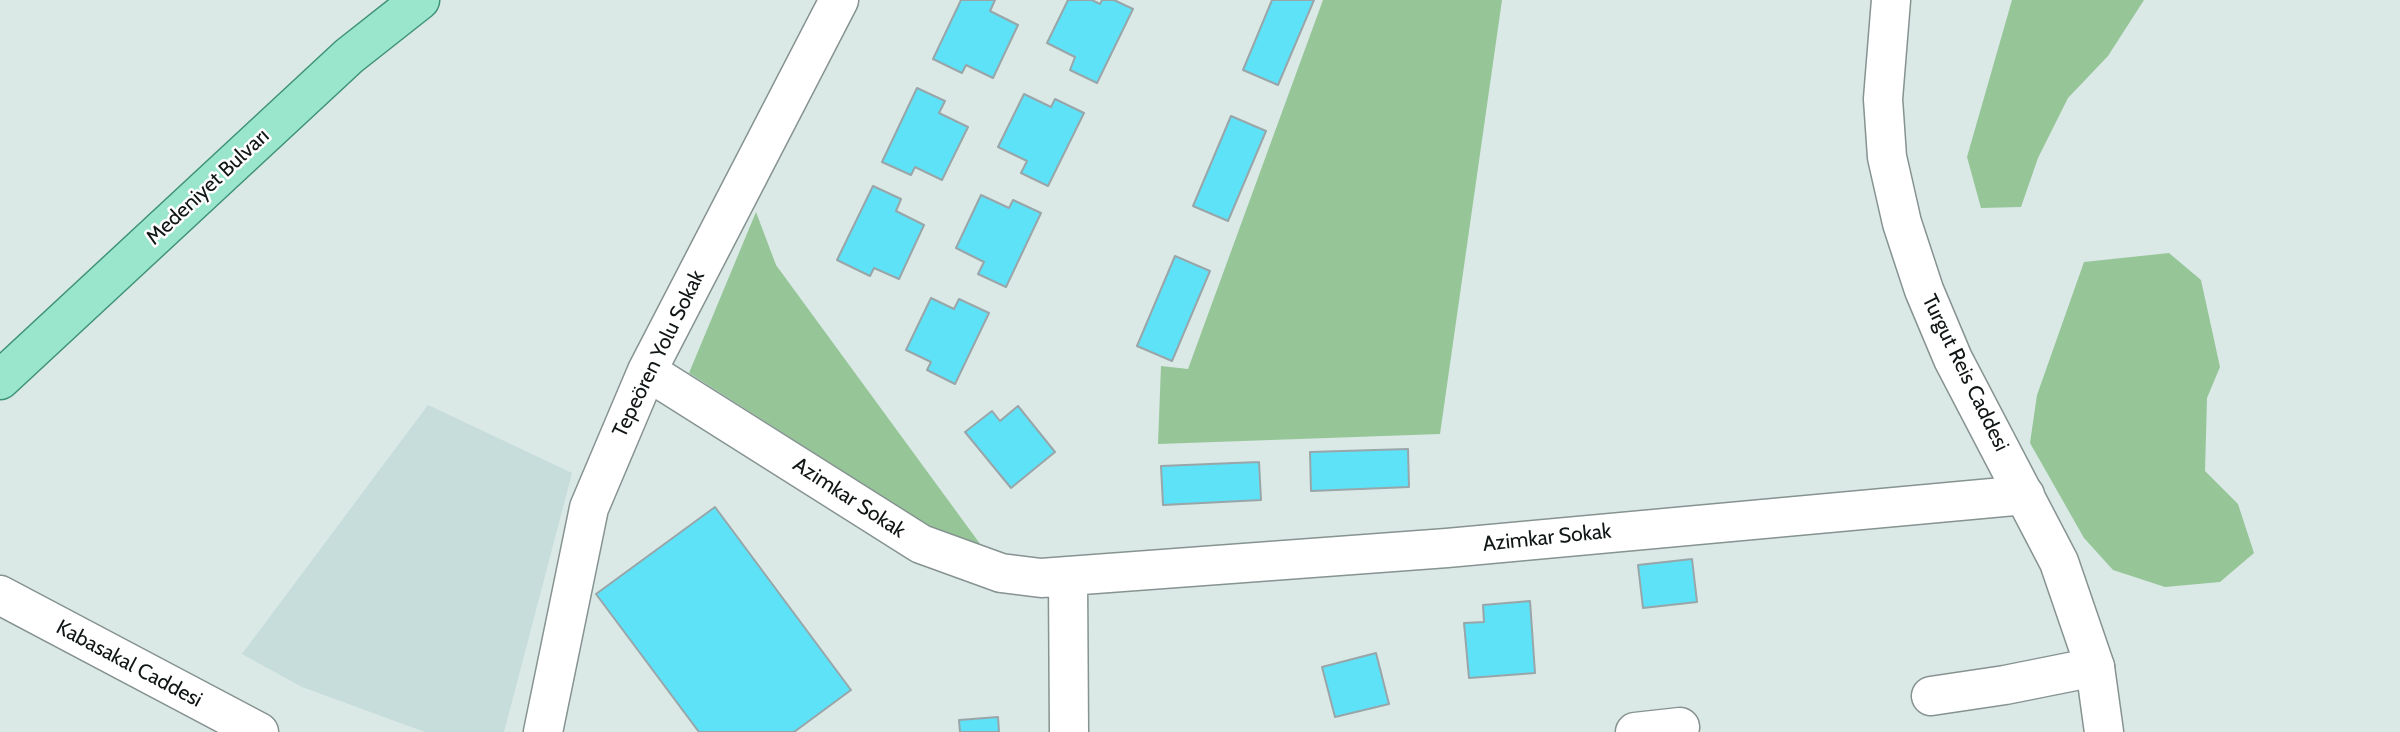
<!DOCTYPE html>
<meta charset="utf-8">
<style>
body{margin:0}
canvas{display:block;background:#dae8e6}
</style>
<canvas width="2400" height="732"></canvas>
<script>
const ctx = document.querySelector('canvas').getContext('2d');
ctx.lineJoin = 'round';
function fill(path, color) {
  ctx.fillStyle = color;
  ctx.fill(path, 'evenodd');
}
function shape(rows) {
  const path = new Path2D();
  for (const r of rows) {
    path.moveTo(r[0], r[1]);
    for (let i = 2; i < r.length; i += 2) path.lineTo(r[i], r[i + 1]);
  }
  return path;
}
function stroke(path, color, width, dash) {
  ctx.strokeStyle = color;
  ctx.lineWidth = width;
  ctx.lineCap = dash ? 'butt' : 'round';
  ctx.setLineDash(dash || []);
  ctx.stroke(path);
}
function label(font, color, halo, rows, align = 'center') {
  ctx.font = font + ' Cabin,sans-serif';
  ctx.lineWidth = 5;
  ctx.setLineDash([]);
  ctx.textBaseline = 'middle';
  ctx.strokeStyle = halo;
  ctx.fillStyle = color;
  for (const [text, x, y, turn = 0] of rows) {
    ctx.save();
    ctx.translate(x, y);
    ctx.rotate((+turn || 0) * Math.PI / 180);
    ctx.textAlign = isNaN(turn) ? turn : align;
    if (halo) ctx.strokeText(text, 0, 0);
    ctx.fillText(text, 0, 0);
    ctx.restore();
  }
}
const built = shape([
 [428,405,572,473,504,732,425,732,302,687,242,654]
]);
const green = shape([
 [1323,0,1502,0,1440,434,1158,444,1161,366,1188,369],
 [2012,0,2144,0,2108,56,2068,98,2038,158,2021,207,1981,208,1967,157],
 [756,212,776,265,986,552,924,523,689,373],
 [2169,253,2201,280,2220,367,2207,398,2205,471,2238,504,2254,553,2220,582,2165,587,2113,570,2084,538,2030,443,2037,395,2084,262]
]);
const building = shape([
 [961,0,995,0,990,11,1018,25,993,78,966,65,962,73,933,59,961,0],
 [1068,0,1092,0,1100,4,1102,0,1114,0,1133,9,1097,83,1070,70,1075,57,1047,43,1068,0],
 [1272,0,1314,0,1278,85,1243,70,1272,0],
 [917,88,945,101,939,113,968,127,942,180,915,167,911,175,882,162,917,88],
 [1024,94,1051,107,1055,99,1084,113,1048,186,1021,173,1027,161,998,147,1024,94],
 [1231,116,1266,131,1228,221,1193,206,1231,116],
 [873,186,901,199,896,211,924,225,899,279,874,268,870,276,837,260,873,186],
 [981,195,1009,208,1013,200,1041,213,1006,287,978,274,984,262,956,248,981,195],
 [1175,256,1210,271,1172,361,1137,346,1175,256],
 [931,298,954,309,959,299,989,313,955,384,927,370,931,362,906,350,931,298],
 [1018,406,1055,452,1011,488,965,432,992,411,1000,421,1018,406],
 [1408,449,1409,487,1311,491,1310,452,1408,449],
 [1259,462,1261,500,1163,505,1161,466,1259,462],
 [715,507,851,690,794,732,699,732,596,594,715,507],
 [1692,559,1697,602,1643,608,1638,565,1692,559],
 [1530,601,1535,673,1469,678,1464,623,1484,622,1483,605,1530,601],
 [1376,653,1389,704,1335,717,1322,667,1376,653],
 [998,717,999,732,960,732,959,720,998,717]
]);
const minor = shape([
 [647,371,921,544,1001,573,1041,578,1447,548,2025,495],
 [1068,579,1069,732],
 [1931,696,2005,685,2095,667],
 [543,732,589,508,647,371,839,0],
 [1635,732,1680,727]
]);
const tertiary = shape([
 [1891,0,1883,99,1887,157,1902,223,1924,290,1953,359,2059,562,2095,667,2104,732],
 [0,595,259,732]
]);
const primary = shape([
 [0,380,349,56,420,0]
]);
const streetNames = [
 ["Medeniyet Bulvarı",208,187,-43],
 ["Tepeören Yolu Sokak",659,354,-64],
 ["Turgut Reis Caddesi",1965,373,64],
 ["Azimkar Sokak",849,498,33],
 ["Azimkar Sokak",1547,538,-6],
 ["Kabasakal Caddesi",129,664,28]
];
fill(built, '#c6dddb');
fill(green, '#96c698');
fill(building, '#5de2f8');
stroke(building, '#99a6a9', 2);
stroke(minor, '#869391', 41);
stroke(tertiary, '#869391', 41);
stroke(primary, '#3e9276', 41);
stroke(minor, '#fff', 38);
stroke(tertiary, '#fff', 38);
stroke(primary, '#9ae6cc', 38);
label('21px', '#101515', '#fff', streetNames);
</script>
